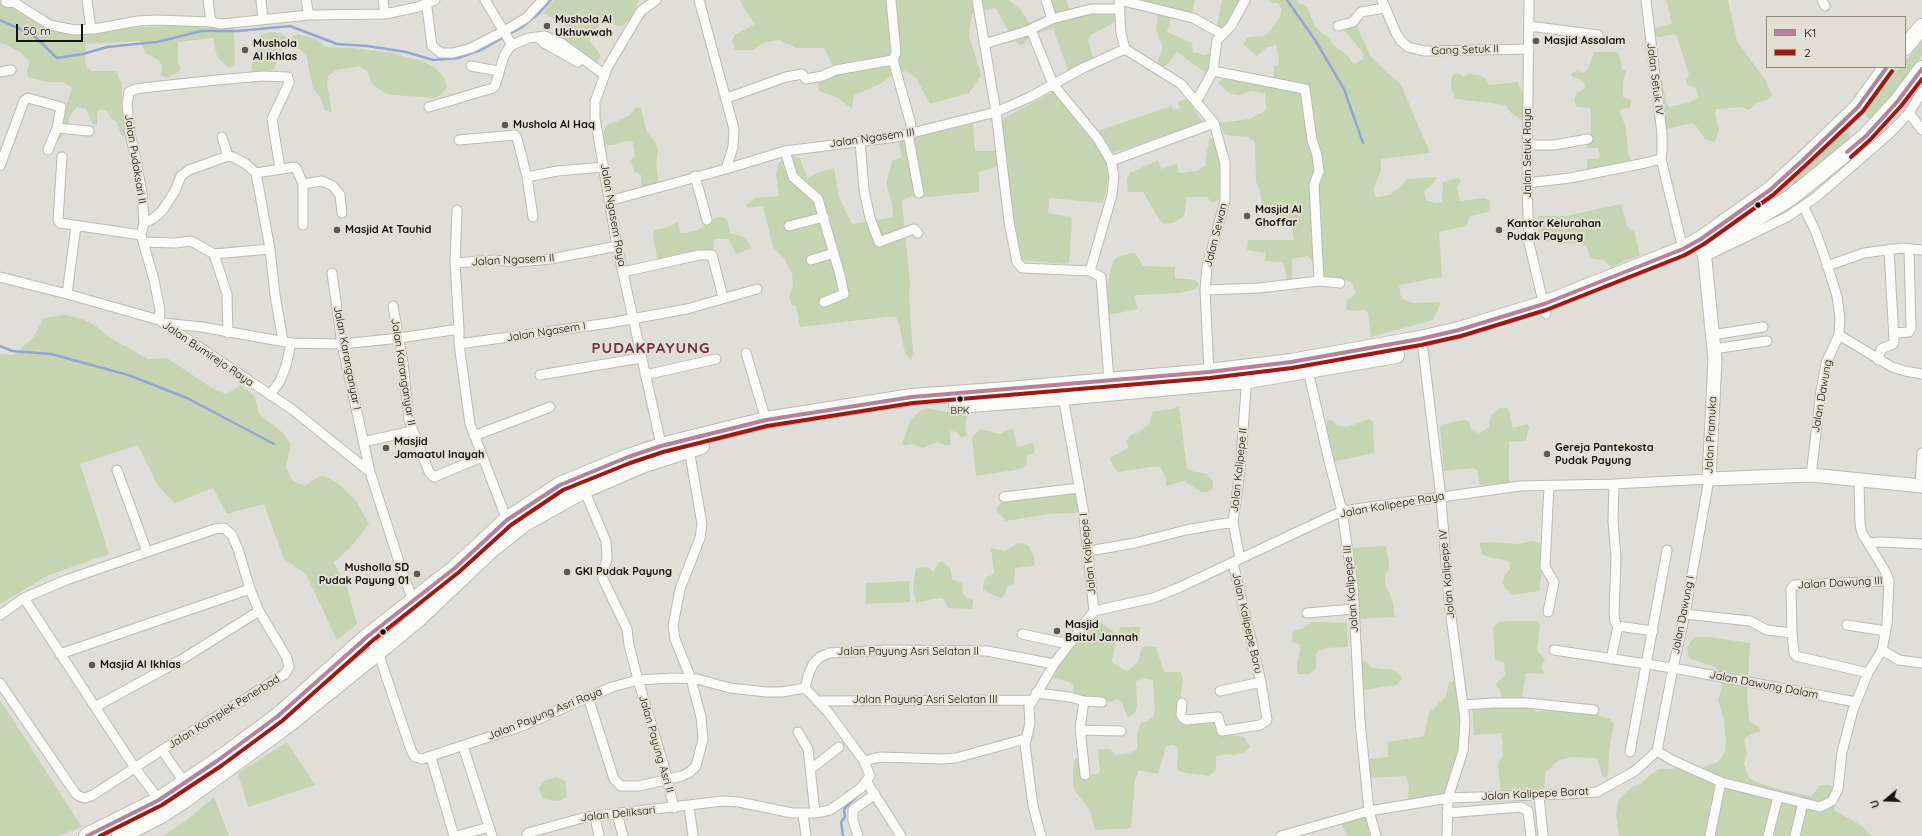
<!DOCTYPE html>
<style>
body{margin:0}
#map{position:relative;width:1922px;height:836px;overflow:hidden;background:#e0ded8;font-family:Quicksand,sans-serif}
canvas{display:block}
.legend{position:absolute;left:1766px;top:16px;width:140px;height:52px;box-sizing:border-box;background:#e3dfd4;border:1px solid #908d85;margin:0;padding:5px 7px;list-style:none;font-size:12px;color:#13120e}
.legend li{display:flex;align-items:center;gap:8px;height:20px}
.legend b{width:20px;border:1px solid #908d85}
.north{position:absolute;left:1866px;top:780px;width:40px;height:40px;-webkit-text-stroke:3px #e3dfd4;paint-order:stroke;rotate:251deg;font-size:11px;font-weight:700;line-height:16px;text-align:center;color:#13120e}
.north::after{content:'';display:block;margin:auto;width:14px;height:18px;background:#13120e;clip-path:polygon(50% 0,100% 100%,50% 72%,0 100%)}
.scale{position:absolute;left:16px;top:24px;width:67px;height:18px;box-sizing:border-box;border:2px solid #13120e;border-top:0;padding-left:5px;font-size:12px;line-height:14px;white-space:nowrap;color:#13120e;-webkit-text-stroke:3px #e3dfd4;paint-order:stroke}
</style>
<div id="map">
<canvas width="1922" height="836"></canvas>
<ul class="legend">
<li><b style="height:5px;background:#b58298"></b>K1</li>
<li><b style="height:5px;background:#9c1a13"></b>2</li>
</ul>
<div class="north">U</div>
<div class="scale">50 m</div>
</div>
<script>
const ctx = document.querySelector('canvas').getContext('2d');
ctx.lineJoin = 'round';
function fill(path, color) {
  ctx.fillStyle = color;
  ctx.fill(path, 'evenodd');
}
function shape(rows) {
  const path = new Path2D();
  for (const r of rows) {
    path.moveTo(r[0], r[1]);
    for (let i = 2; i < r.length; i += 2) path.lineTo(r[i], r[i + 1]);
  }
  return path;
}
function stroke(path, color, width, dash) {
  ctx.strokeStyle = color;
  ctx.lineWidth = width;
  ctx.lineCap = dash ? 'butt' : 'round';
  ctx.setLineDash(dash || []);
  ctx.stroke(path);
}
function label(font, color, halo, rows, align = 'center') {
  ctx.font = font + ' Quicksand,sans-serif';
  ctx.lineWidth = 4;
  ctx.setLineDash([]);
  ctx.textBaseline = 'middle';
  ctx.strokeStyle = halo;
  ctx.fillStyle = color;
  for (const [text, x, y, turn = 0] of rows) {
    ctx.save();
    ctx.translate(x, y);
    ctx.rotate((+turn || 0) * Math.PI / 180);
    ctx.textAlign = isNaN(turn) ? turn : align;
    if (halo) ctx.strokeText(text, 0, 0);
    ctx.fillText(text, 0, 0);
    ctx.restore();
  }
}
const green = shape([
 [554,0,639,0,639,1,631,17,623,26,616,26,605,19,590,37,590,41,600,54,600,58,596,62,563,38,559,33,561,27,558,21,543,13],
 [740,0,1009,0,1021,10,1029,23,1047,15,1046,0,1066,0,1069,8,1081,9,1097,4,1113,7,1115,22,1091,35,1088,39,1093,58,1092,59,1068,70,1053,28,1035,34,1027,39,1024,44,1019,45,1008,31,996,8,972,13,969,36,981,75,969,93,930,104,916,78,905,71,892,75,880,84,854,95,852,109,838,98,819,91,818,84,834,69,824,48,796,48,779,40,766,42,752,50,735,50,732,40,735,35,755,24,743,7],
 [1144,0,1195,0,1192,17,1178,19,1171,17,1167,32,1192,43,1193,52,1205,55,1211,53,1209,75,1177,52,1166,66,1162,67,1158,65,1157,62,1163,48,1156,30,1158,17,1155,14,1144,10],
 [1222,0,1241,0,1228,23,1220,28,1217,27],
 [1268,0,1296,0,1299,4,1304,5,1308,8,1314,26,1329,38,1333,45,1346,54,1354,64,1363,59,1364,54,1343,29,1353,18,1371,57,1401,85,1430,153,1381,159,1381,171,1373,190,1376,197,1390,195,1401,186,1407,179,1436,177,1434,183,1424,191,1426,200,1436,203,1442,202,1443,182,1458,178,1461,181,1457,187,1460,201,1484,198,1489,200,1490,205,1488,212,1470,216,1467,226,1439,232,1442,277,1399,285,1401,298,1407,301,1413,303,1441,302,1433,320,1371,337,1368,312,1363,310,1353,311,1346,309,1347,300,1356,294,1352,283,1346,280,1315,277,1314,264,1308,256,1292,259,1292,283,1287,284,1285,268,1282,262,1265,261,1266,253,1247,250,1248,240,1294,240,1291,221,1285,216,1264,215,1259,187,1256,182,1255,142,1248,137,1225,135,1219,123,1250,119,1266,110,1265,93,1252,91,1239,95,1232,94,1225,90,1218,82,1223,79,1234,80,1274,77,1274,67,1278,65,1279,60,1276,45,1266,48,1257,56,1244,45,1246,39,1250,37,1264,36,1269,32,1280,17,1281,8,1277,3,1271,3],
 [1666,0,1728,0,1737,41,1766,81,1772,95,1768,99,1757,103,1749,110,1741,107,1716,109,1715,114,1719,129,1716,139,1714,142,1705,139,1696,126,1691,123,1663,130,1658,81,1662,80,1666,103,1669,107,1688,103,1699,97,1695,88,1688,85,1686,80,1689,75,1677,37,1675,34,1659,37,1655,35,1653,33,1654,29,1672,23],
 [0,2,29,18,45,23,97,30,183,25,204,28,234,27,235,66,229,68,217,57,213,38,178,42,178,61,180,70,175,74,166,78,161,75,162,65,158,60,146,54,140,41,86,44,85,63,87,68,92,71,116,71,122,84,122,107,127,129,127,134,122,136,116,121,112,120,107,111,102,109,97,111,97,125,93,124,86,109,77,107,69,117,68,127,58,141,52,140,58,117,67,104,72,88,63,82,46,82,28,77,27,71,30,62,20,52,0,42],
 [271,32,280,33,287,38,288,44,281,51,274,69,270,71,251,71,253,60,256,57,260,35],
 [298,34,316,39,325,47,354,48,392,53,425,62,436,68,444,78,447,86,443,93,435,98,393,95,385,93,372,84,367,71,360,66,336,70,328,76,327,83,332,113,325,110,320,97,313,88,306,55,301,50,293,47,292,36],
 [1922,42,1922,56,1879,116,1873,119,1868,118,1866,115,1865,109,1868,106,1900,67,1905,67,1905,61],
 [1594,52,1617,52,1619,54,1622,69,1626,71,1623,83,1623,97,1631,100,1631,105,1629,108,1621,109,1620,112,1626,128,1628,154,1631,161,1593,170,1587,170,1587,159,1597,159,1600,156,1598,148,1586,148,1590,140,1589,135,1591,131,1591,110,1589,108,1577,107,1574,101,1576,94,1584,89,1585,85,1581,80,1571,76,1572,73,1576,71,1584,73,1588,69],
 [1456,74,1461,74,1462,77,1468,74,1479,75,1486,79,1489,85,1518,82,1524,97,1525,117,1522,120,1510,112,1506,105,1456,99,1451,88,1451,80,1453,75],
 [1056,90,1090,133,1110,166,1106,192,1102,203,1050,198,1049,199,1048,213,1071,217,1072,223,1069,263,1064,264,1020,260,1014,226,1002,119],
 [1187,98,1203,123,1113,153,1098,131,1171,106,1174,110,1180,108,1178,102],
 [636,107,641,108,645,126,649,135,656,143,658,151,656,165,659,183,641,190,641,175,634,171,631,161,635,155,633,142,626,141,613,145,607,145,603,141,603,135,606,126,630,115],
 [973,124,975,150,978,151,997,151,999,166,979,172,979,192,918,198,911,196,902,201,910,283,909,297,913,352,911,360,905,353,899,323,895,316,800,327,796,306,792,305,789,298,793,285,792,274,785,260,773,247,763,206,748,208,746,205,755,198,779,196,776,174,778,164,787,155,800,158,807,178,823,171,834,168,839,197,852,224,893,217,892,202,887,189,887,181,892,161,902,157,898,139],
 [1844,132,1849,134,1850,141,1795,185,1792,185,1793,180],
 [1214,137,1221,166,1219,200,1212,203,1207,197,1187,197,1184,216,1173,223,1162,224,1143,192,1128,192,1127,179,1130,173,1158,160,1161,169,1177,164,1179,173,1197,171,1205,166,1209,140],
 [1621,204,1627,225,1630,229,1634,230,1640,255,1611,267,1603,259,1598,260,1591,258,1586,246,1581,244,1538,241,1538,216,1566,216],
 [721,217,725,218,728,222,730,233,743,237,748,241,751,247,747,250,736,254,729,239,719,239,714,240,713,250,658,262,653,236,654,230,666,228,678,222,681,233,687,233,698,230,715,218],
 [1133,253,1136,254,1143,266,1175,267,1175,278,1196,280,1199,285,1195,289,1181,293,1137,295,1134,297,1138,309,1109,315,1106,292,1113,261,1117,257],
 [65,315,82,319,93,324,111,338,148,359,167,358,212,388,226,394,242,385,255,397,259,414,283,433,291,444,286,467,292,480,304,486,322,475,337,483,355,499,369,524,350,548,334,562,348,590,357,624,337,640,306,574,284,559,264,504,227,514,213,488,175,503,158,486,138,445,80,464,109,554,49,575,0,604,0,354,13,355,33,338,44,318],
 [1179,407,1187,468,1191,471,1207,474,1213,481,1213,488,1208,492,1201,492,1184,481,1166,486,1166,478,1159,466,1118,472,1113,465,1110,458,1128,448,1127,440,1131,435,1139,432,1149,424,1153,412],
 [926,408,965,415,967,417,965,427,967,435,961,438,957,432,950,431,951,444,947,446,937,442,923,448,912,444,904,445,902,444,910,421,919,412],
 [1499,408,1508,408,1513,428,1527,424,1529,427,1526,441,1509,442,1509,483,1480,485,1477,470,1472,468,1444,471,1440,429,1441,425,1463,420,1468,421,1472,431,1480,433,1489,427,1491,416],
 [1369,419,1373,422,1374,453,1331,462,1327,443,1327,420,1332,420,1336,425,1347,427],
 [1013,428,1017,447,1027,445,1032,442,1034,446,1035,450,1033,454,1027,455,1026,466,1016,470,976,476,972,437,981,429,999,434],
 [1075,492,1078,505,1078,511,1074,513,1048,514,1006,521,996,510,998,505,1003,502,1022,498],
 [1533,541,1540,543,1542,570,1539,591,1512,595,1504,587,1503,582,1505,575,1510,569,1509,561,1488,557,1482,554,1479,543,1490,542,1518,544],
 [1018,543,1028,545,1035,559,1034,566,1015,568,1014,584,1008,585,1004,596,1000,598,983,590,984,581,987,577,994,574,991,548,1005,551],
 [1386,546,1389,566,1388,571,1385,573,1385,583,1393,602,1395,617,1359,619,1353,548],
 [942,561,950,568,952,579,962,583,963,594,967,599,973,600,972,609,948,608,944,599,940,598,916,603,913,589,916,568,928,567,934,572,938,563],
 [909,581,910,602,866,604,866,583],
 [1094,621,1100,622,1114,632,1116,640,1112,662,1122,669,1127,671,1134,666,1138,661,1142,648,1145,646,1156,647,1164,672,1180,672,1183,678,1182,687,1177,718,1180,722,1215,722,1221,734,1244,737,1250,747,1245,752,1234,755,1224,754,1216,757,1216,770,1209,776,1185,773,1177,770,1178,748,1173,745,1166,746,1158,774,1139,770,1135,780,1131,828,1095,830,1090,810,1075,791,1073,784,1073,768,1075,759,1081,758,1085,777,1089,778,1093,774,1098,774,1100,770,1098,752,1099,749,1110,749,1117,755,1129,753,1137,749,1137,736,1140,724,1153,718,1155,709,1153,680,1144,679,1136,681,1137,706,1135,713,1128,718,1122,703,1118,699,1110,702,1075,696,1073,693,1073,685,1067,681,1055,679,1053,677,1058,666,1086,627],
 [1512,621,1538,621,1540,624,1537,650,1545,659,1541,667,1545,674,1526,673,1522,695,1536,712,1547,710,1582,710,1610,719,1614,723,1609,751,1608,775,1606,778,1602,776,1598,760,1595,758,1571,757,1558,761,1545,773,1544,792,1501,793,1498,766,1499,761,1503,755,1502,740,1500,733,1474,735,1472,709,1473,704,1502,699,1500,690,1495,684,1505,675,1504,663,1495,659,1493,628,1496,624,1499,622],
 [1312,622,1347,623,1348,647,1327,648,1318,651,1316,656,1316,668,1310,674,1297,674,1297,667,1300,650,1299,644,1292,642,1293,630,1302,629],
 [1120,627,1140,627,1139,638,1119,638],
 [1694,637,1710,637,1750,643,1747,696,1749,718,1750,722,1759,727,1760,731,1746,737,1744,740,1747,755,1744,763,1749,778,1756,782,1778,789,1811,796,1821,785,1830,785,1833,787,1837,801,1834,810,1862,826,1872,836,1619,836,1616,813,1619,799,1632,787,1640,784,1658,769,1701,768,1718,762,1725,752,1726,743,1724,720,1718,700,1722,687,1716,667,1691,659,1688,656,1687,647],
 [1364,660,1371,667,1375,668,1394,670,1400,675,1401,680,1396,685,1363,690,1361,663],
 [1454,680,1462,721,1460,745,1444,793,1441,797,1408,801,1409,786,1406,776,1370,778,1369,759,1388,757,1388,742,1421,737,1424,735,1429,713,1446,696,1449,683],
 [0,700,82,827,58,836,0,836],
 [287,742,315,785,248,807,238,773],
 [556,777,565,781,567,797,562,800,555,801,543,799,539,788,544,781],
 [214,797,229,836,163,836,187,820],
 [1366,816,1374,836,1347,836,1342,825,1344,821]
]);
const stream = shape([
 [1287,0,1315,40,1344,89,1363,143],
 [0,20,33,35,57,58,83,54,107,47,157,42,201,31,238,31,290,26,337,44,367,46,406,52,433,60,458,58,481,50,522,27,539,13,551,0],
 [0,346,12,351,51,354,128,375,187,398,274,444],
 [843,836,841,822,845,817,844,809,858,795]
]);
const street = shape([
 [87,0,91,29,94,29,138,21,157,20,211,22,221,24,309,15,385,14,418,7,435,0],
 [208,0,211,22],
 [261,0,263,19],
 [306,0,309,15],
 [383,0,385,14],
 [426,0,432,46,441,53,453,53,471,48,504,31,526,18,543,0],
 [485,0,512,45],
 [656,0,641,11,633,24,607,68,595,102,595,118,617,246,662,449],
 [699,0,734,129,733,147,726,169],
 [891,0,896,53,893,60,910,121,911,127,908,134,919,193],
 [977,0,996,112,1009,222,1017,262,1022,268,1090,271,1101,277,1109,380],
 [1046,0,1052,19,1091,9,1120,9],
 [1119,0,1121,33,1125,49,1181,84,1214,123,1225,163,1225,201,1207,267,1205,290,1209,372],
 [1119,0,1193,18,1222,34],
 [1382,0,1396,33,1401,41,1408,47,1424,51,1529,49],
 [1529,0,1527,184,1529,243,1546,314],
 [1646,0,1662,134,1662,152,1661,159],
 [1822,0,1825,6],
 [6,2,15,3,50,25,74,30,91,29],
 [1338,26,1353,22,1361,12,1385,8],
 [1529,26,1598,35],
 [1031,30,1053,84,1098,139,1111,161,1114,176,1112,195,1090,271],
 [538,37,544,43,578,62],
 [984,44,1027,31,1052,19],
 [471,66,498,71],
 [1213,71,1305,89,1312,140,1317,155,1319,171,1314,185,1319,281],
 [0,72,11,70],
 [727,98,786,77,802,74,806,79,822,76,836,70,893,60],
 [1196,102,1213,71,1217,40,1231,26,1245,0],
 [429,107,493,88,495,86,504,56,509,48,512,45,529,38,545,36,561,43,605,75],
 [1909,113,1922,130],
 [57,128,89,131],
 [222,137,228,156],
 [459,140,515,135,517,138,527,177,557,171,604,167],
 [860,141,864,190,870,218,879,242,914,229,918,233],
 [1528,145,1554,145,1588,139],
 [785,151,793,177,818,199,840,275,844,294,824,302],
 [62,157,58,220,60,223,141,235],
 [1661,159,1683,249],
 [1111,161,1214,123],
 [0,166,24,101,28,98,61,107,57,128,48,150],
 [256,173,294,167,296,168,303,184,303,225],
 [695,176,707,220],
 [527,177,533,217],
 [1527,183,1570,178,1645,163,1661,159],
 [303,184,322,181,333,186,340,195,342,213],
 [609,201,726,169,785,151,896,137,996,112,1030,97,1083,68,1125,49],
 [1803,206,1815,230,1825,258,1837,296,1840,318,1839,335,1826,363,1821,391,1811,475],
 [457,210,455,263,459,329],
 [144,223,154,218,162,211,175,191,181,176,189,170,228,156,233,157,246,164,256,173,270,249,275,295,283,341],
 [789,226,824,217],
 [143,242,175,243,191,241,214,254,227,294,228,333],
 [214,254,270,249],
 [1704,257,1787,217,1815,198,1890,133,1909,113,1922,92],
 [811,260,834,253],
 [455,263,494,260,518,262,551,259,617,246],
 [1827,266,1864,253,1902,248,1922,250],
 [623,272,699,255,712,255,723,297],
 [332,273,342,344,370,472,402,571,414,603],
 [0,277,67,294,159,320,293,410,370,472],
 [1205,290,1259,288,1319,281,1340,283],
 [67,294,76,226],
 [393,306,403,363,409,420,429,472,434,477,482,457],
 [159,320,160,310,154,280,141,235,144,223,142,193,135,155,130,134,127,104,129,92,136,89,151,87,217,80,263,76,288,77,289,83,272,119,280,169],
 [163,323,202,327,291,343,342,344,400,338,459,329,459,344,470,424,507,520],
 [1894,333,1909,332,1911,328,1909,249],
 [1712,335,1763,327],
 [1839,335,1892,367,1905,371,1922,374],
 [459,344,609,323,687,309,757,289],
 [1423,349,1441,498,1449,602,1465,720,1463,751,1448,798,1447,836],
 [1714,349,1767,341],
 [746,353,766,420],
 [1878,360,1881,349,1893,344,1894,341,1889,249],
 [1307,366,1328,457,1342,511,1353,586,1360,721,1369,811,1376,836],
 [540,375,641,358],
 [645,375,716,359],
 [270,395,280,381,286,366,291,343],
 [474,436,550,407],
 [363,442,412,431],
 [117,470,147,552,66,580,24,598,135,768,159,800],
 [1859,480,1860,524,1862,533,1885,571,1889,581,1887,624,1882,650,1899,660,1922,663],
 [1614,484,1613,521,1616,558,1614,613,1615,622,1618,626,1653,631],
 [1920,486,1922,453],
 [584,490,606,541,607,559,602,575,603,579,627,629,629,645,638,680,664,766,674,808],
 [1004,497,1079,488],
 [1869,543,1880,542,1922,544],
 [1089,551,1135,543,1186,530,1233,522],
 [1240,559,1233,522,1240,471,1247,376],
 [1094,611,1153,598,1178,588,1342,511,1520,486,1614,484,1709,479,1685,614,1673,668,1657,751],
 [1548,612,1554,582,1545,567,1549,486],
 [1307,613,1354,609],
 [1685,614,1750,621,1767,630,1792,633,1794,653,1796,656,1868,673],
 [0,615,24,598],
 [1847,625,1879,630,1885,633],
 [1792,633,1791,589,1794,585,1889,581],
 [1022,634,1068,644],
 [368,636,378,652,411,750,415,757,422,759,522,726,612,687,638,680,673,678,697,679,730,688,766,692,782,692,805,688],
 [1554,650,1673,668,1856,702],
 [60,654,250,589,238,549,232,535,224,528,215,529,147,552],
 [1611,659,1618,626],
 [0,683,76,794,81,797,85,798,93,795,162,750,184,782],
 [805,688,808,676,813,664,820,657,829,653,888,650,987,651,1054,664],
 [1220,691,1261,682,1233,563],
 [1036,693,1070,697,1084,701,1080,728,1085,775],
 [588,697,614,779,621,786,639,786,682,776,690,772,696,766,703,739,701,717,691,679,675,639,673,626,680,589,700,538,702,524,689,449],
 [818,701,1032,700],
 [1084,701,1102,702],
 [1182,703,1181,715,1183,718,1186,720,1218,717,1222,731,1260,725,1267,720,1261,682],
 [1464,705,1493,703,1528,703,1594,710],
 [95,707,181,660,259,611,250,589],
 [1080,730,1121,731],
 [798,732,808,749,815,813],
 [463,746,492,836],
 [162,750,285,674,289,667,287,658,259,611],
 [1657,751,1672,760,1721,782,1820,807,1832,801,1838,789,1842,752,1853,710,1868,673,1882,650],
 [1630,752,1667,550],
 [431,757,454,836],
 [864,761,880,757,943,759,956,758,1025,739],
 [811,769,839,747],
 [866,781,901,836],
 [1539,795,1543,836],
 [689,806,693,836],
 [1447,813,1521,807,1528,811,1531,836],
 [617,814,623,836],
 [803,814,806,836],
 [595,817,599,836],
 [457,836,489,827],
 [527,836,528,833,586,817,723,801,739,802,792,813,815,813,830,810,861,788,870,776,864,761,828,712,805,688],
 [858,836,853,821,853,810,875,794],
 [1041,836,1033,806,1025,745,1030,723,1029,707,1054,664,1094,611,1083,508,1063,397],
 [1281,836,1369,811,1448,798,1567,794,1597,792,1635,771,1657,751],
 [1710,836,1721,782],
 [1768,836,1778,797],
 [1795,836,1803,803]
]);
const secondary = shape([
 [1704,250,1715,360,1709,479,1811,475,1922,486]
]);
const highway = shape([
 [1905,47,1922,27],
 [1703,250,1790,198,1826,169,1866,136,1897,102,1922,69],
 [957,405,1063,397,1248,380,1396,355],
 [87,836,159,800,217,761,278,716,368,636,455,568,507,520,560,485,628,457,661,446,766,420,912,397,1008,390,1209,372,1291,362,1420,339,1459,330,1544,304,1683,249,1701,239,1770,190,1803,160,1858,107,1887,67],
 [120,836,161,815,187,798,286,726,378,652,419,618,492,549,525,523,584,490,642,465,701,446]
]);
const bus1 = shape([
 [1847,152,1866,136,1897,102,1922,69],
 [87,836,159,800,217,761,278,716,368,636,455,568,507,520,560,485,628,457,661,446,766,420,912,397,1209,372,1291,362,1420,339,1459,330,1544,304,1683,249,1701,239,1770,190,1803,160,1858,107,1887,67]
]);
const bus2 = shape([
 [1851,157,1870,140,1901,106,1922,79],
 [100,836,162,805,221,766,282,721,372,641,459,572,511,525,563,490,630,463,663,452,767,426,913,403,1210,378,1292,368,1421,345,1461,336,1546,310,1685,255,1704,244,1773,195,1807,164,1863,111,1892,71]
]);
const markers = [
 [547,26,4,"#5b5955"],
 [1536,41,4,"#5b5955"],
 [245,50,4,"#5b5955"],
 [505,125,4,"#5b5955"],
 [1758,205,3.5,"#13120e"],
 [1247,216,4,"#5b5955"],
 [337,230,4,"#5b5955"],
 [1499,230,4,"#5b5955"],
 [960,399,3.5,"#13120e"],
 [386,448,4,"#5b5955"],
 [1547,454,4,"#5b5955"],
 [567,572,4,"#5b5955"],
 [417,574,4,"#5b5955"],
 [1057,631,4,"#5b5955"],
 [383,632,3.5,"#13120e"],
 [92,665,4,"#5b5955"]
];
const busNames = [
 ["BPK",960,411]
];
const poiNames = [
 ["Mushola Al",555,20],
 ["Ukhuwwah",555,33],
 ["Masjid Assalam",1544,41],
 ["Mushola",253,44],
 ["Al Ikhlas",253,57],
 ["Mushola Al Haq",513,125],
 ["Masjid Al",1255,210],
 ["Ghoffar",1255,223],
 ["Kantor Kelurahan",1507,224],
 ["Pudak Payung",1507,237],
 ["Masjid At Tauhid",345,230],
 ["Masjid",394,442],
 ["Jamaatul Inayah",394,455],
 ["Gereja Pantekosta",1555,448],
 ["Pudak Payung",1555,461],
 ["Musholla SD",409,568,"right"],
 ["Pudak Payung 01",409,581,"right"],
 ["GKI Pudak Payung",575,572],
 ["Masjid",1065,625],
 ["Baitul Jannah",1065,638],
 ["Masjid Al Ikhlas",100,665]
];
const streetNames = [
 ["Gang Setuk II",1465,50,-2],
 ["Jalan Setuk IV",1655,79,83],
 ["Jalan Ngasem III",872,138,-8],
 ["Jalan Setuk Raya",1528,153,-90],
 ["Jalan Pudaksari II",135,159,81],
 ["Jalan Ngasem Raya",613,215,80],
 ["Jalan Sewan",1216,235,-76],
 ["Jalan Ngasem II",513,260,-3],
 ["Jalan Ngasem I",546,332,-9],
 ["Jalan Bumirejo Raya",208,354,34],
 ["Jalan Karanganyar I",347,358,79],
 ["Jalan Karanganyar II",403,372,81],
 ["Jalan Dawung",1822,396,-80],
 ["Jalan Pramuka",1711,435,-87],
 ["Jalan Kalipepe II",1239,470,-84],
 ["Jalan Kalipepe Raya",1392,505,-10],
 ["Jalan Kalipepe I",1088,554,-96],
 ["Jalan Kalipepe IV",1447,574,-95],
 ["Jalan Dawung III",1840,583,-3],
 ["Jalan Kalipepe III",1351,589,-95],
 ["Jalan Dawung I",1683,615,-79],
 ["Jalan Kalipepe Baru",1247,623,77],
 ["Jalan Payung Asri Selatan II",908,652],
 ["Jalan Dawung Dalam",1764,685,11],
 ["Jalan Payung Asri Selatan III",925,700],
 ["Jalan Komplek Penerbad",224,712,-32],
 ["Jalan Payung Asri Raya",545,714,-22],
 ["Jalan Payung Asri II",656,744,74],
 ["Jalan Kalipepe Barat",1535,794,-3],
 ["Jalan Deliksari",618,814,-6]
];
const districtNames = [
 ["PUDAKPAYUNG",651,348]
];
fill(green, '#c7d4b2');
stroke(stream, '#91a7d5', 2.5);
stroke(street, '#bcbbb6', 11);
stroke(secondary, '#bcbbb6', 15);
stroke(highway, '#bcbbb6', 18);
stroke(street, '#fafaf9', 9);
stroke(secondary, '#fafaf9', 13);
stroke(highway, '#fafaf9', 16);
stroke(bus1, '#b58298', 4);
stroke(bus2, '#9c1a13', 4);
for (const [x, y, r, color] of markers) {
  const dot = new Path2D();
  dot.arc(x, y, r, 0, 2 * Math.PI);
  ctx.fillStyle = color;
  ctx.fill(dot);
  stroke(dot, '#e3dfd4', 1.5);
}
label('10px', '#13120e', '#e3dfd4', busNames);
label('bold 11px', '#13120e', '#e3dfd4', poiNames, 'left');
label('11px', '#13120e', '#e3dfd4', streetNames);
ctx.letterSpacing = '1px';
label('bold 15px', '#732f4a', '#e3dfd4', districtNames);
ctx.letterSpacing = '0px';
</script>
